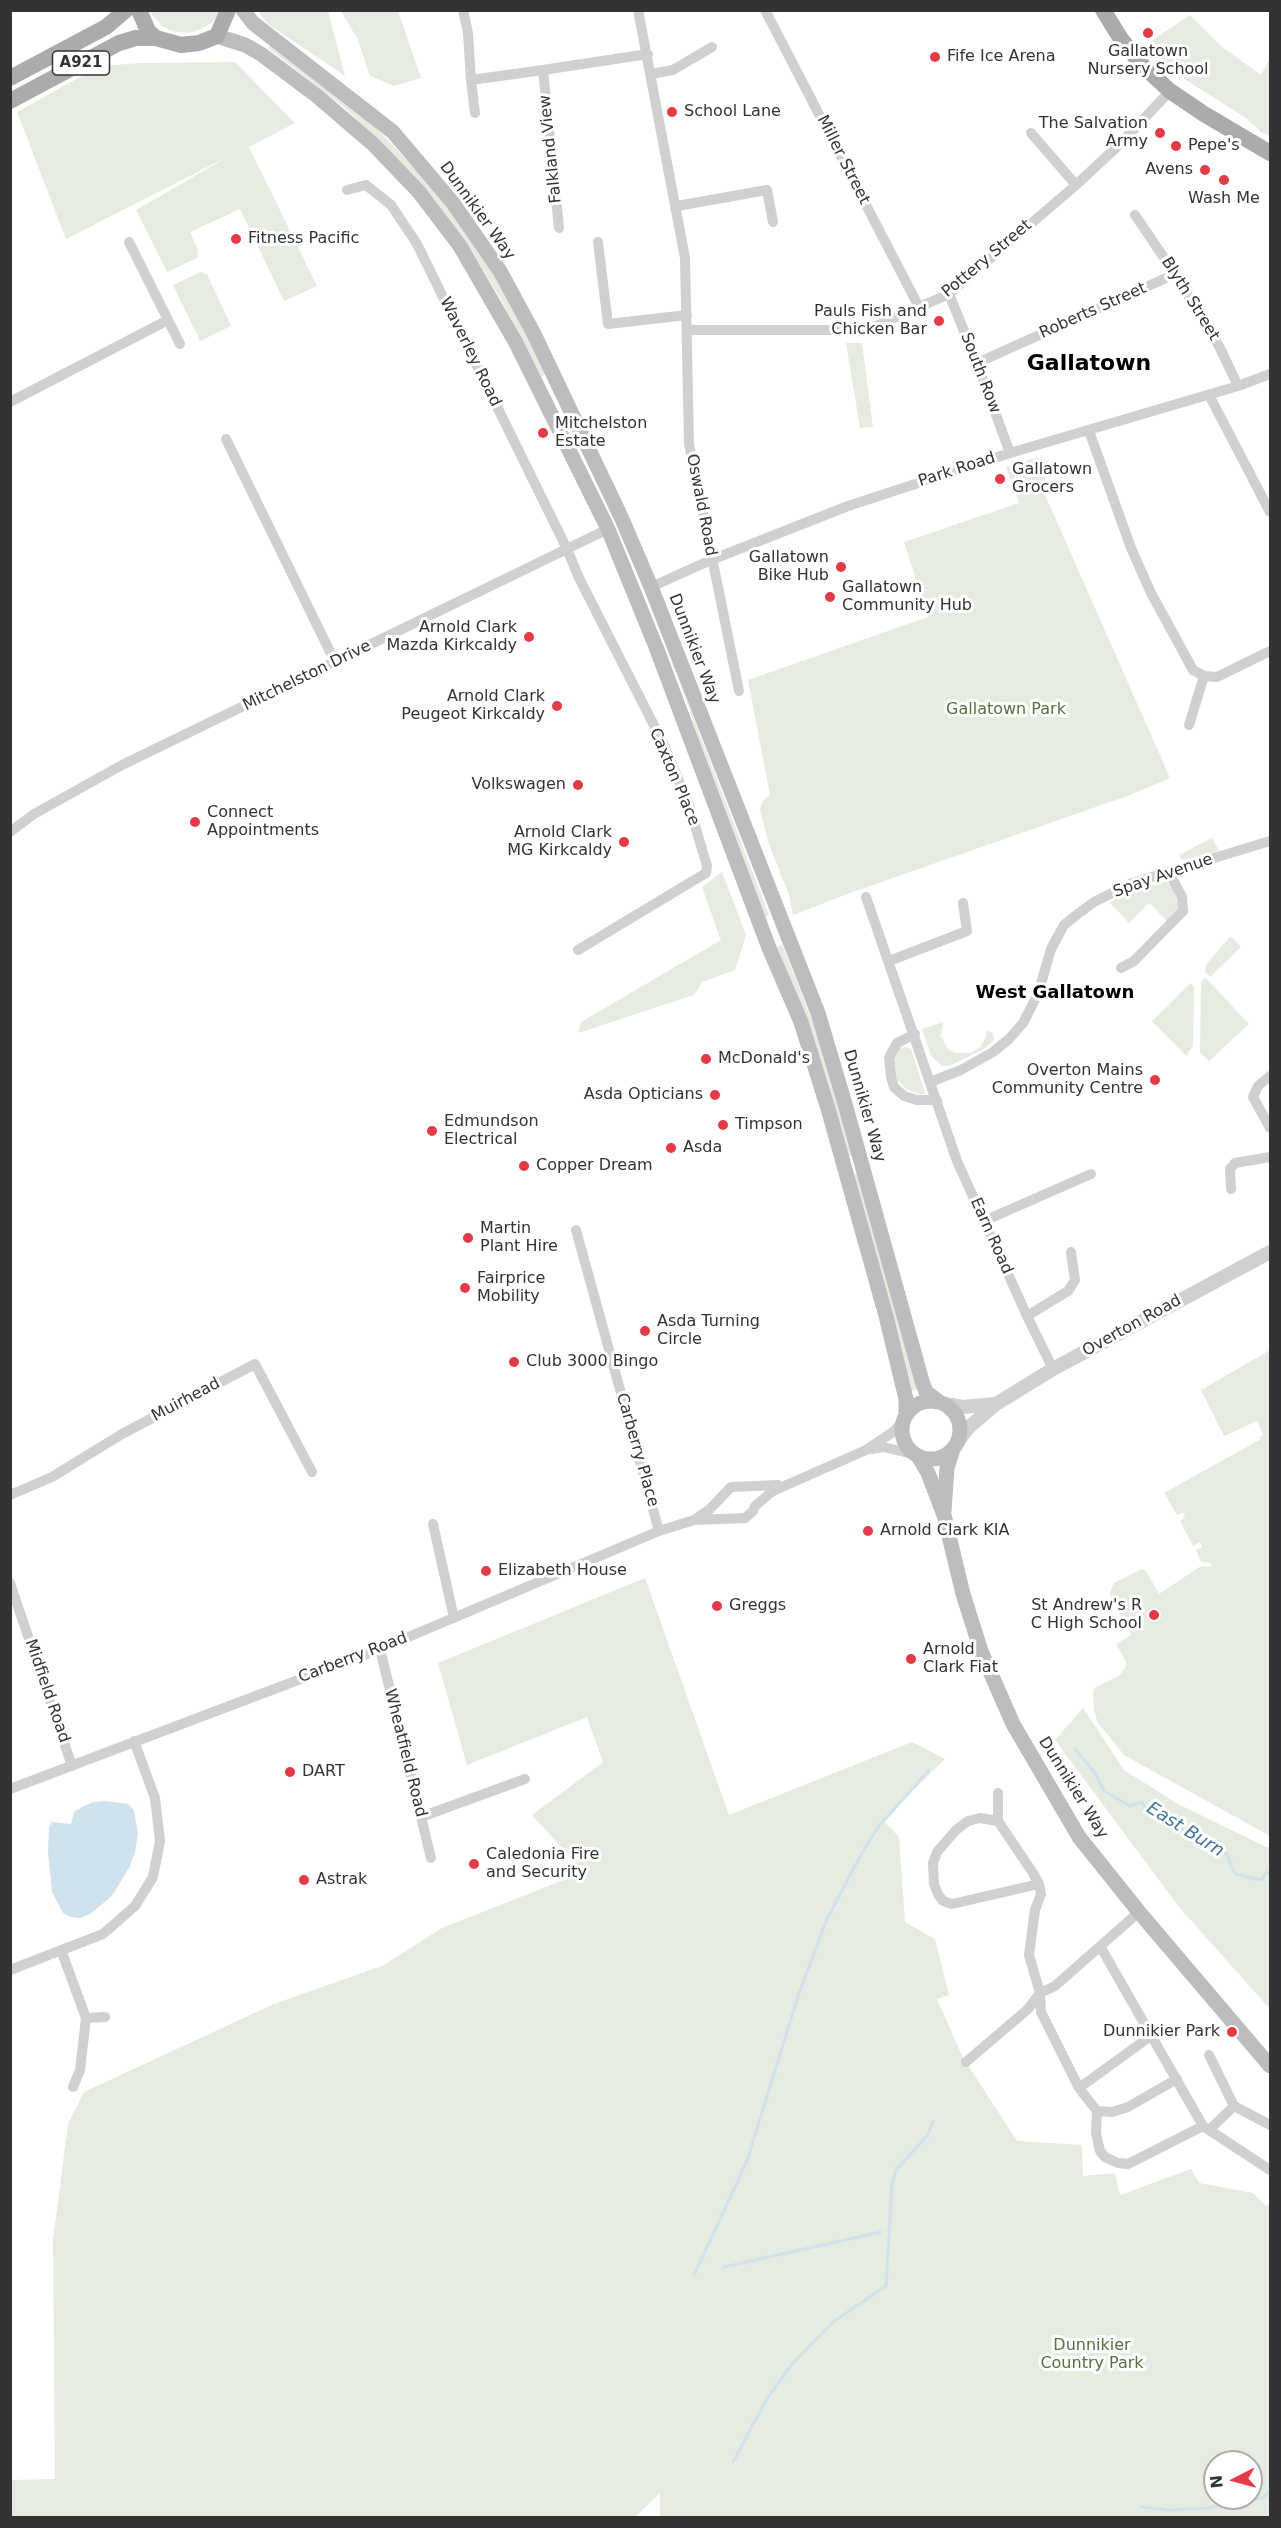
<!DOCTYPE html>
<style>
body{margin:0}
#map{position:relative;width:1281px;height:2528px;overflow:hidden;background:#fff;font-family:"DejaVu Sans",sans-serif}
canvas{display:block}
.frame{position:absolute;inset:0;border:12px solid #333;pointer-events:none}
.north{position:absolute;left:1203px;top:2450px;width:60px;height:60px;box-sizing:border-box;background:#fff;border:2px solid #adadad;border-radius:50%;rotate:264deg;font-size:16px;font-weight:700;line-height:24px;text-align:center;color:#333}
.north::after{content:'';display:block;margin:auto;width:21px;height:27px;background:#e63946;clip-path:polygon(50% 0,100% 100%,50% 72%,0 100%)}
</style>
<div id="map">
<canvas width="1281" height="2528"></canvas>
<div class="frame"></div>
<div class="north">N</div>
</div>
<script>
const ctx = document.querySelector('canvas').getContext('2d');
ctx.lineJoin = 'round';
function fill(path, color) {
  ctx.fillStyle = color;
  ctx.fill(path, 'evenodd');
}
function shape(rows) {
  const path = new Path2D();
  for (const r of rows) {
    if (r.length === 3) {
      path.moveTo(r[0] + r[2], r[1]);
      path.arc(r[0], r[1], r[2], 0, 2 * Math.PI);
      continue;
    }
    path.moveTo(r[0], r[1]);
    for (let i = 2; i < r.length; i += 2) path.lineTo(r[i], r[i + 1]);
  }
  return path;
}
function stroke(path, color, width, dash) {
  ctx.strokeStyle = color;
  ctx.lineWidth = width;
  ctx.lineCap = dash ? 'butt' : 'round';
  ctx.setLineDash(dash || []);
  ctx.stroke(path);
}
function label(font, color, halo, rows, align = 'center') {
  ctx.font = font + ' "DejaVu Sans",sans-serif';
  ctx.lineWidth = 6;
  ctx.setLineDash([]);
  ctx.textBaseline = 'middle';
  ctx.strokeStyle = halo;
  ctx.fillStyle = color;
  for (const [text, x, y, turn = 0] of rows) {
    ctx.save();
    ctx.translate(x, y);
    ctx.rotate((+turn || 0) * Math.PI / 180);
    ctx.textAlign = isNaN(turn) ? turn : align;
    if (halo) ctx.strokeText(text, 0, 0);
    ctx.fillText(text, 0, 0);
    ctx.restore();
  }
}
const green = shape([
 [149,11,220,11,213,22,199,30,189,33,172,31,162,26],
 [258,11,328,11,345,76,268,24],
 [341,11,398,11,421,78,394,86,370,76,358,40],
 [1190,15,1221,46,1261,75,1270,58,1270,136,1261,132,1246,118,1189,82,1160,60,1141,48],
 [271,43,367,118,432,187,461,225,496,277,522,322,545,374,541,377,500,298,471,250,387,149,346,109,268,48],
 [235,62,295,123,249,147,317,286,284,301,240,209,190,232,198,250,197,258,167,272,136,210,231,155,66,239,17,112,100,66,142,63],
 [201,272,207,274,231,326,200,341,173,285],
 [846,343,862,343,873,427,860,428],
 [1038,457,1046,482,1042,488,1170,778,1130,795,850,893,793,915,789,895,769,844,760,810,762,802,770,795,748,680,928,617,904,542,1019,503,1006,467],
 [653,612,769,915,763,918,704,763,691,714],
 [1212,838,1219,851,1182,860,1179,855],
 [722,872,746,935,735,970,702,982,694,995,578,1033,581,1022,721,940,702,887],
 [1166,881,1173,886,1179,909,1168,922,1149,903,1129,923,1110,903,1118,897],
 [1230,936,1241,947,1210,977,1205,972,1206,965],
 [782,944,815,1028,852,1155,846,1157,799,1001,777,947],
 [1205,977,1249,1024,1209,1061,1200,1053,1201,982],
 [1191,983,1194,987,1193,1046,1186,1056,1152,1021],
 [943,1022,941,1036,945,1044,949,1050,956,1053,971,1053,981,1046,986,1037,987,1030,993,1033,994,1040,984,1049,949,1066,942,1066,931,1056,922,1029],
 [905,1047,911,1049,925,1093,921,1095,906,1089,895,1077,892,1062,899,1048],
 [857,1174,913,1376,920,1389,910,1391,852,1176],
 [1270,1350,1270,1836,1124,1755,1098,1723,1094,1711,1093,1696,1094,1688,1120,1675,1125,1668,1126,1662,1116,1644,1131,1635,1111,1598,1110,1592,1114,1583,1142,1569,1146,1571,1159,1594,1201,1566,1211,1567,1211,1563,1201,1562,1196,1550,1202,1547,1200,1542,1193,1546,1180,1521,1185,1517,1183,1512,1177,1515,1164,1493,1261,1439,1260,1437,1263,1435,1257,1421,1224,1436,1201,1390],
 [645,1578,729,1815,912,1742,945,1759,883,1820,899,1837,905,1922,935,1939,949,1995,937,1999,962,2056,1017,2141,1082,2145,1083,2176,1115,2173,1120,2195,1191,2169,1199,2183,1253,2193,1266,2206,1270,2204,1270,2517,660,2518,660,2493,634,2518,11,2518,10,2480,55,2479,53,2240,68,2124,84,2092,274,2004,382,1966,442,1928,584,1872,532,1815,603,1762,587,1717,467,1765,438,1663],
 [1215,2462,1251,2462,1251,2498,1215,2498],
 [1083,1708,1124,1770,1178,1804,1266,1847,1270,1847,1270,2009,1179,1907,1055,1740]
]);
const water = shape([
 [106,1801,128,1804,134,1810,138,1834,135,1852,130,1866,112,1896,90,1914,80,1918,71,1917,63,1913,52,1892,48,1852,49,1827,52,1822,71,1824,74,1812,82,1807,93,1802]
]);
const stream = shape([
 [1075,1749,1095,1773,1104,1791,1130,1806,1142,1802,1146,1810,1159,1816,1167,1814,1184,1831,1190,1830,1214,1849,1226,1853,1235,1874,1261,1880,1267,1872,1270,1874],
 [724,2267,881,2232],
 [694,2275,747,2161,799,1993,827,1919,864,1849,879,1826,929,1770],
 [733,2462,766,2400,792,2364,833,2322,886,2286,892,2183,896,2170,927,2136,933,2122],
 [1142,2507,1168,2510,1208,2508,1262,2498,1270,2492]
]);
const minor = shape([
 [463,10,468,33,471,80],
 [638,10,685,258,689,444,739,691],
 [765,10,920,309],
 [651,74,673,70,712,47],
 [475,113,471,80,543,70],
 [1031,133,1076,185],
 [347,190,366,185,391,205,417,244,567,549,579,578,663,743,688,802,707,866,706,873,578,950],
 [677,206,767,190,773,222],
 [1135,215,1175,274,1219,346,1238,386],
 [559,228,543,70,648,54],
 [129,242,180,344],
 [598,242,608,324,687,315],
 [949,294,977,363,1010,453],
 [687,330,842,330,876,326,949,294,1076,185,1120,144,1170,91],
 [977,363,1175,274],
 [1209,395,1270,512],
 [10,402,168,320],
 [1089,431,1131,548,1151,593,1193,670,1204,676,1217,677,1270,651],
 [226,439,335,662],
 [651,587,711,560,848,506,1010,453,1238,386,1270,374],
 [1189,725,1204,676],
 [10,832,34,814,122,765,608,529],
 [866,897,957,1161,1027,1316,1053,1369],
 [889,961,967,931,963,903],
 [1121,968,1134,961,1183,911,1182,897,1169,872],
 [915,1034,897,1043,892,1052,889,1058,891,1077,894,1087,904,1096,917,1100,937,1100],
 [1270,1076,1258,1086,1253,1097,1270,1128],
 [930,1082,961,1070,993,1052,1009,1039,1023,1023,1038,994,1051,949,1064,925,1079,913,1094,902,1132,883,1270,841],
 [1231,1189,1230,1169,1235,1163,1270,1157],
 [984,1221,1091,1174],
 [576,1230,659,1531],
 [1027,1316,1068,1291,1075,1280,1071,1252],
 [872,1449,883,1447,913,1454],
 [10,1495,52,1477,122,1434,255,1364,312,1472],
 [697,1518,709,1510,731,1487,778,1485],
 [433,1524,454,1618],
 [10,1583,72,1766],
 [380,1649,431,1858],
 [10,1789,380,1649,659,1531,694,1520,745,1518,753,1511,755,1506,773,1491,866,1450,893,1432,903,1421],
 [998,1793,998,1821],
 [421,1817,525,1779],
 [1039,1884,952,1904,943,1901,938,1894,934,1884,933,1863,937,1852,956,1830,968,1821,980,1818,998,1821,1033,1873,1039,1884,1041,1894,1035,1910,1029,1955,1040,1993,1041,2012,1079,2088,1097,2111,1112,2112,1128,2107,1177,2079],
 [1100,1946,1203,2126,1270,2170],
 [61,1950,86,2018,80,2070,73,2087],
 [10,1970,103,1934,135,1906,153,1877,160,1841,155,1798,134,1741],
 [86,2018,105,2017],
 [1209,2055,1234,2106,1270,2125],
 [966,2062,1028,2009,1040,1993,1055,1986,1139,1912],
 [1079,2088,1152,2035],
 [1097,2111,1096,2133,1100,2151,1105,2157,1118,2163,1128,2164,1203,2126],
 [1209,2130,1234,2106]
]);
const tertiary = shape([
 [945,1404,963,1407,996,1404],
 [959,1440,969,1427,996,1404,1053,1369,1270,1252]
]);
const secondary = shape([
 [243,10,253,23,393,132,453,203,500,271,534,334,622,519,651,587,818,1013,845,1104,922,1381,926,1392,938,1401],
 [217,36,245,45,261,54,317,96,373,144,419,192,460,246,516,343,608,529,656,647,769,948,801,1022,829,1112,886,1316,906,1399,906,1414],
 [931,1430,29],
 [918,1456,928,1473,944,1515,963,1594,981,1651,1013,1724,1079,1837,1139,1912,1270,2066],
 [944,1511,947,1468,953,1449]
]);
const primary = shape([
 [139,10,148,31,156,38,181,45,199,43,217,36,228,10],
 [1103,10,1121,39,1142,65,1170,91,1204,114,1270,153],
 [10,78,106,27,126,10],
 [10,101,119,43,136,38,156,38]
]);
const markers = [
 [1148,33,6,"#e63946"],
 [935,57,6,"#e63946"],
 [672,112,6,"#e63946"],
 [1160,133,6,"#e63946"],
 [1176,146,6,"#e63946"],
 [1205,170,6,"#e63946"],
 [1224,180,6,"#e63946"],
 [236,239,6,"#e63946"],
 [939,321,6,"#e63946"],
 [543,433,6,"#e63946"],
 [1000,479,6,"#e63946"],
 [841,567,6,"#e63946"],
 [830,597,6,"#e63946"],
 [529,637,6,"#e63946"],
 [557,706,6,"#e63946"],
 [578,785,6,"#e63946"],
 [195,822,6,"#e63946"],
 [624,842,6,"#e63946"],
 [706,1059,6,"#e63946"],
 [1155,1080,6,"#e63946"],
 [715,1095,6,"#e63946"],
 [723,1125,6,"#e63946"],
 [432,1131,6,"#e63946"],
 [671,1148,6,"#e63946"],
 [524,1166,6,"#e63946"],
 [468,1238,6,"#e63946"],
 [465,1288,6,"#e63946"],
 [645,1331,6,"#e63946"],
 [514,1362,6,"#e63946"],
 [868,1531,6,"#e63946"],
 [486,1571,6,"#e63946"],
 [717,1606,6,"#e63946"],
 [1154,1615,6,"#e63946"],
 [911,1659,6,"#e63946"],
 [290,1772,6,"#e63946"],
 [474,1864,6,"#e63946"],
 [304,1880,6,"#e63946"],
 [1232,2032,6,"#e63946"]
];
const shields = [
 [81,63,57]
];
const shieldNames = [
 ["A921",81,63]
];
const poiNames = [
 ["Gallatown",1148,52,"center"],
 ["Nursery School",1148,70,"center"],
 ["Fife Ice Arena",947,57],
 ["School Lane",684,112],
 ["The Salvation",1148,124,"right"],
 ["Army",1148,142,"right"],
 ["Pepe's",1188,146],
 ["Avens",1193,170,"right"],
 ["Wash Me",1224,199,"center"],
 ["Fitness Pacific",248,239],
 ["Pauls Fish and",927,312,"right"],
 ["Chicken Bar",927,330,"right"],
 ["Mitchelston",555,424],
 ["Estate",555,442],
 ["Gallatown",1012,470],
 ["Grocers",1012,488],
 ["Gallatown",829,558,"right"],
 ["Bike Hub",829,576,"right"],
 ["Gallatown",842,588],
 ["Community Hub",842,606],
 ["Arnold Clark",517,628,"right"],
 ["Mazda Kirkcaldy",517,646,"right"],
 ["Arnold Clark",545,697,"right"],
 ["Peugeot Kirkcaldy",545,715,"right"],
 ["Volkswagen",566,785,"right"],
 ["Connect",207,813],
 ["Appointments",207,831],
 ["Arnold Clark",612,833,"right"],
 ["MG Kirkcaldy",612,851,"right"],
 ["McDonald's",718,1059],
 ["Overton Mains",1143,1071,"right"],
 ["Community Centre",1143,1089,"right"],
 ["Asda Opticians",703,1095,"right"],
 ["Edmundson",444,1122],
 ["Electrical",444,1140],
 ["Timpson",735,1125],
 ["Asda",683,1148],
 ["Copper Dream",536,1166],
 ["Martin",480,1229],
 ["Plant Hire",480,1247],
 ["Fairprice",477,1279],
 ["Mobility",477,1297],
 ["Asda Turning",657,1322],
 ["Circle",657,1340],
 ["Club 3000 Bingo",526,1362],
 ["Arnold Clark KIA",880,1531],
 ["Elizabeth House",498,1571],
 ["Greggs",729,1606],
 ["St Andrew's R",1142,1606,"right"],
 ["C High School",1142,1624,"right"],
 ["Arnold",923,1650],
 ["Clark Fiat",923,1668],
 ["DART",302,1772],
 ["Caledonia Fire",486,1855],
 ["and Security",486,1873],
 ["Astrak",316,1880],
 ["Dunnikier Park",1220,2032,"right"]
];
const streetNames = [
 ["Falkland View",551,149,-96],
 ["Miller Street",843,160,63],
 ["Dunnikier Way",477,211,54],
 ["Pottery Street",987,259,-40],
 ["Blyth Street",1190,299,58],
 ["Roberts Street",1093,311,-24],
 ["Waverley Road",470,352,64],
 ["South Row",980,373,69],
 ["Park Road",957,470,-18],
 ["Oswald Road",701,505,79],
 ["Dunnikier Way",694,649,69],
 ["Mitchelston Drive",307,676,-26],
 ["Caxton Place",674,777,67],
 ["Spay Avenue",1163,876,-19],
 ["Dunnikier Way",864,1106,74],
 ["Earn Road",991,1236,66],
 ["Overton Road",1132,1326,-29],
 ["Muirhead",186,1400,-28],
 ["Carberry Place",637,1450,74],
 ["Carberry Road",353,1658,-21],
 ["Midfield Road",47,1691,71],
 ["Wheatfield Road",405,1753,76],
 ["Dunnikier Way",1073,1788,58]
];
const parkNames = [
 ["Gallatown Park",1006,710],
 ["Dunnikier",1092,2346],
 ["Country Park",1092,2364]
];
const neighbourhoodNames = [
 ["West Gallatown",1055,993]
];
const waterNames = [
 ["East Burn",1185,1830,32]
];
const districtNames = [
 ["Gallatown",1089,364]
];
fill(green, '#e6ecdf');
fill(water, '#cfe2ee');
stroke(stream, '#cfe2ee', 3);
stroke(minor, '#d0d0d0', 10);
stroke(tertiary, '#d0d0d0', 14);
stroke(secondary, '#bdbdbd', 15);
stroke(primary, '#ababab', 16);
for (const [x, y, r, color] of markers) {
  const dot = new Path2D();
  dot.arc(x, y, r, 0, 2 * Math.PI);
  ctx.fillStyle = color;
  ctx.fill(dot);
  stroke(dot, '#fff', 2);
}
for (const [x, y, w] of shields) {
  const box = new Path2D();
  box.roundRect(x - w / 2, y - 12, w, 24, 4.5);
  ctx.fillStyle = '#fff';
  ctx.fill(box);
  stroke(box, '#333', 1.5);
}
label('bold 15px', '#333', null, shieldNames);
label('16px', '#333', '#fff', poiNames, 'left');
label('16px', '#333', '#fff', streetNames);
label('16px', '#56703f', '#fff', parkNames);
label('bold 18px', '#000', '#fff', neighbourhoodNames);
label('italic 18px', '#3f7597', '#fff', waterNames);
label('bold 22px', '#000', '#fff', districtNames);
</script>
